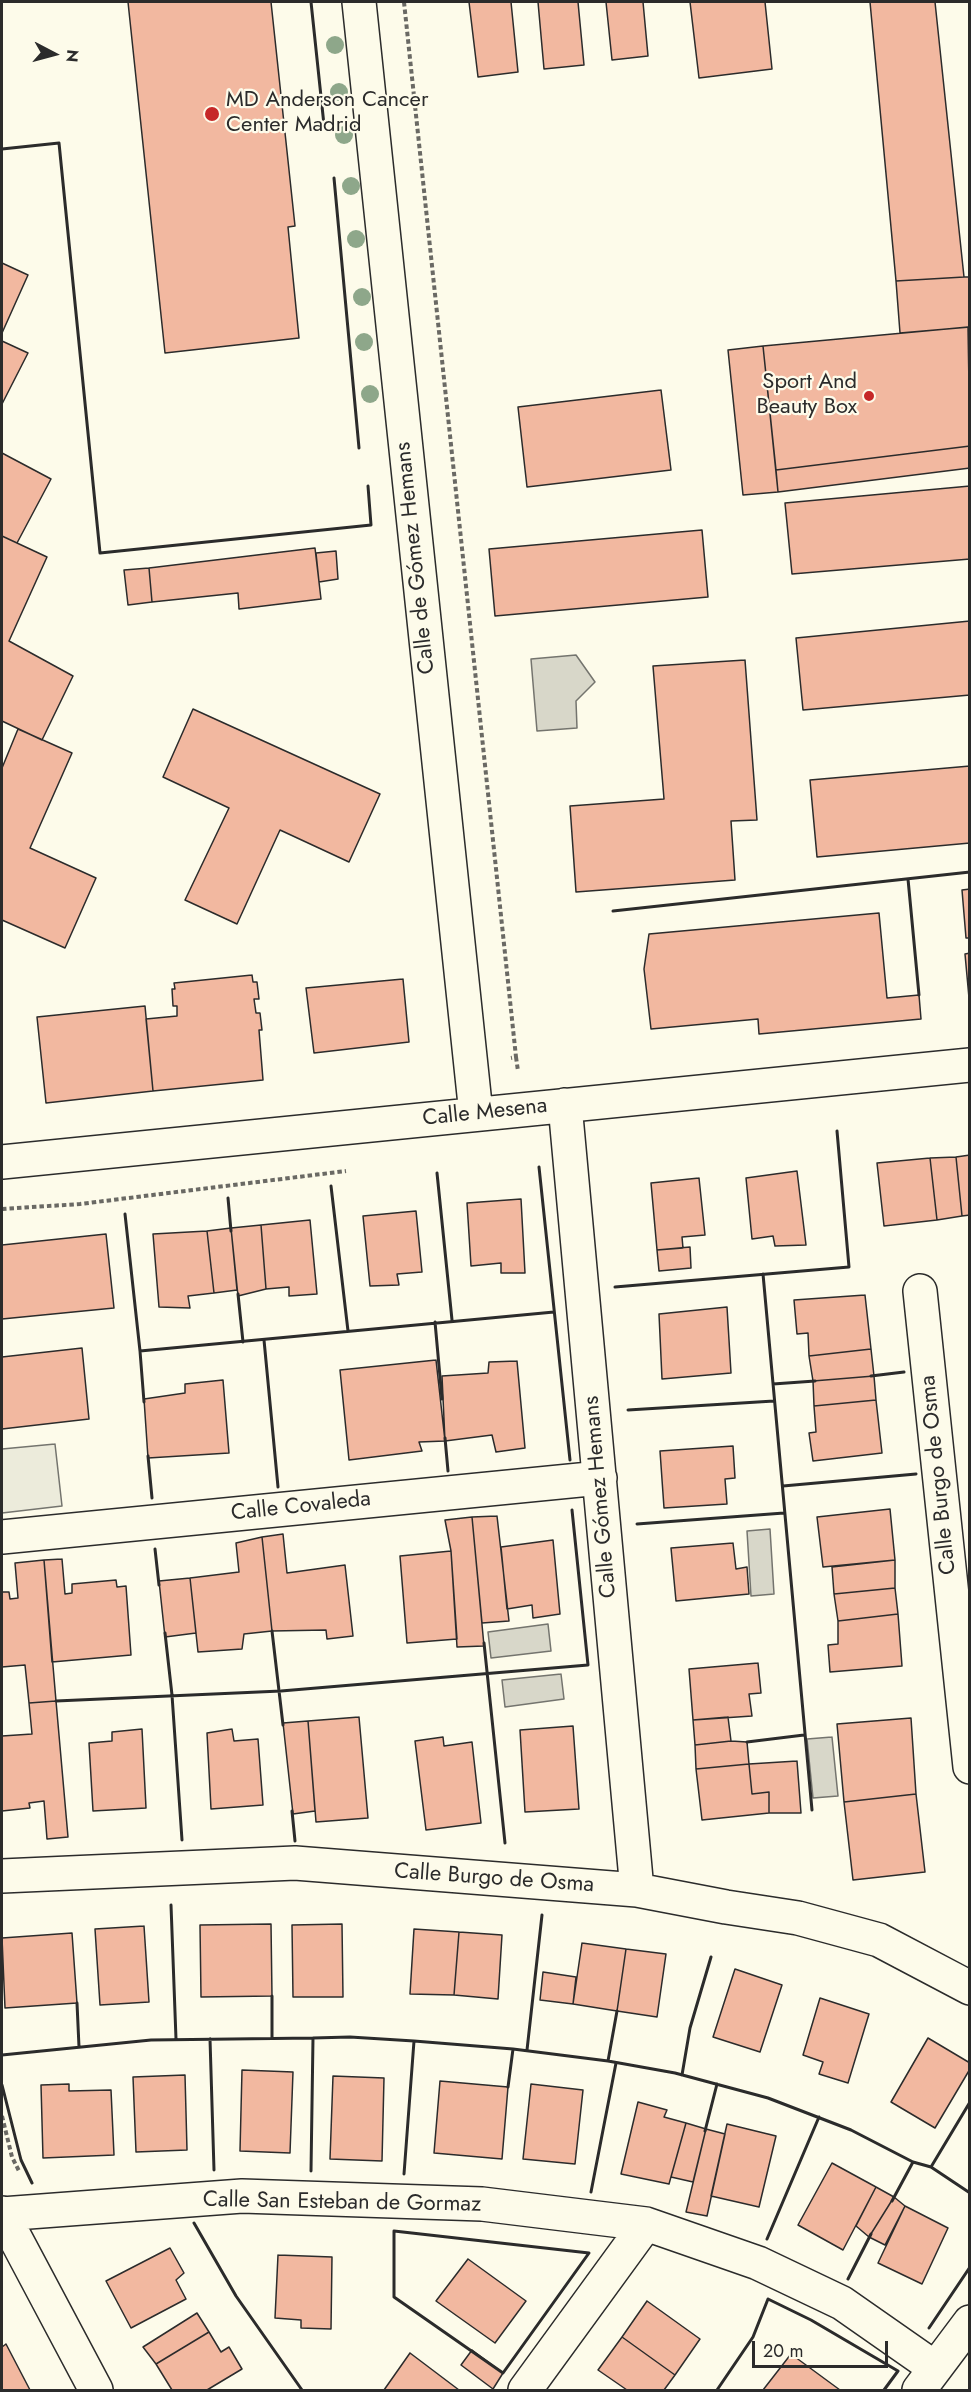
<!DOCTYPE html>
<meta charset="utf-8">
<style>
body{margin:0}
#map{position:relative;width:971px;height:2392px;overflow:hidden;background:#fdfbea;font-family:Jost,sans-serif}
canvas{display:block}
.frame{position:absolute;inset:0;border:3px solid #2b2b2b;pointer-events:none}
.north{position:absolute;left:24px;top:24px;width:60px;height:60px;-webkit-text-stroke:4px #fdfbea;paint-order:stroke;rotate:96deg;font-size:16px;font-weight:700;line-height:24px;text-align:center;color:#2b2b2b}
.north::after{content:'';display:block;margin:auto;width:21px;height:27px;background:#2b2b2b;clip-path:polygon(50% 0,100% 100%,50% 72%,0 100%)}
.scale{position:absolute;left:752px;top:2341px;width:136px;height:27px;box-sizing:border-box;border:3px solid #2b2b2b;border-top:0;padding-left:8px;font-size:18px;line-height:21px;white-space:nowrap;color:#2b2b2b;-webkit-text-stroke:4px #fdfbea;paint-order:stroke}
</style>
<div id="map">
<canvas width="971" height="2392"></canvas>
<div class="frame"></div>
<div class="north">N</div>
<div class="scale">20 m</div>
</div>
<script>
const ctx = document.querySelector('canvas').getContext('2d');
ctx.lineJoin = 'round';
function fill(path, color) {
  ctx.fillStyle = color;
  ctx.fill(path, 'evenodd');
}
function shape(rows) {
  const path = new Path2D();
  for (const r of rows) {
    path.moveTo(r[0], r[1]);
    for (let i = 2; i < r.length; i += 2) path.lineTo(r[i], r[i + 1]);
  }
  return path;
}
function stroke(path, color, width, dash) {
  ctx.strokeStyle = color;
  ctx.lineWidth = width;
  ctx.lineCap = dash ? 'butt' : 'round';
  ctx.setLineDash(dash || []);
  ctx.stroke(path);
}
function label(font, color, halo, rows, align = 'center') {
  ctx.font = font + ' Jost,sans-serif';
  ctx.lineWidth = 4.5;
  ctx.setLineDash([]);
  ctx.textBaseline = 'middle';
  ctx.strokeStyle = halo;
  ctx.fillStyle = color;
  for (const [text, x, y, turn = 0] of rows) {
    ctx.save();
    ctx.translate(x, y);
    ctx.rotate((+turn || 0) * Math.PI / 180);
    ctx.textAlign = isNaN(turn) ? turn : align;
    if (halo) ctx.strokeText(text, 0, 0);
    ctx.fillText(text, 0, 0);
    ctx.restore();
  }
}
const green = shape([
 [55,1444,62,1506,2,1513,2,1449,55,1444]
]);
const water = shape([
 [576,655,595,682,576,701,577,728,537,731,531,659,576,655],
 [770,1529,774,1594,751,1596,747,1531,770,1529],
 [548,1624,551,1651,491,1658,488,1632,548,1624],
 [561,1674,564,1699,505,1707,502,1680,561,1674],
 [832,1737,838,1796,813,1798,807,1739,832,1737]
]);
const building = shape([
 [128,2,271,2,295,226,288,227,299,338,165,353,128,2],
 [469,2,511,2,518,72,478,77,469,2],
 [538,2,578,2,584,65,544,69,538,2],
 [606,2,643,2,648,56,612,60,606,2],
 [690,2,765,2,772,69,699,78,690,2],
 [870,2,935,2,964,277,896,281,870,2],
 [2,263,28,275,2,333,2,263],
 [964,277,970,277,970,327,900,333,896,281,964,277],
 [968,327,970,446,776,470,763,346,968,327],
 [2,341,28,353,2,404,2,341],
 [763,346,778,492,743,495,728,350,763,346],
 [661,390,671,470,527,487,518,407,661,390],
 [970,446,970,468,778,492,776,470,970,446],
 [2,453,51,479,17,543,2,536,2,453],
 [970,486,970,559,792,574,785,503,970,486],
 [702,530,708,597,495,616,489,549,702,530],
 [2,536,47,557,9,641,73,676,42,740,2,721,2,536],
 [315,548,321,599,239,609,238,593,152,602,149,568,315,548],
 [336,551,338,579,319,582,316,553,336,551],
 [149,568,152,602,128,605,124,570,149,568],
 [970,621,970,695,803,710,796,638,970,621],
 [745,660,757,820,731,821,735,880,576,892,570,806,664,799,653,666,745,660],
 [193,709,380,794,349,862,280,830,237,924,185,900,229,808,163,777,193,709],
 [18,729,72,753,30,848,96,878,65,948,2,920,2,768,18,729],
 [970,766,970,843,817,857,810,780,970,766],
 [970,889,970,938,966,938,962,890,970,889],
 [879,913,887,998,919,995,921,1019,759,1034,758,1019,651,1029,644,969,649,934,879,913],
 [970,953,970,998,969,998,965,954,970,953],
 [252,975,253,982,257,982,259,999,254,999,256,1013,260,1013,262,1030,259,1030,263,1080,153,1091,146,1019,177,1016,177,1006,173,1006,172,989,175,989,174,983,252,975],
 [403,979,409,1042,314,1053,306,988,403,979],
 [145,1006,153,1091,46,1103,37,1017,145,1006],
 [970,1155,970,1215,962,1216,956,1157,970,1155],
 [956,1157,962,1216,937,1220,930,1158,956,1157],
 [930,1158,937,1220,884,1226,877,1163,930,1158],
 [797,1171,806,1245,775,1246,773,1236,752,1239,746,1178,797,1171],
 [699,1178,705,1235,682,1237,683,1248,657,1250,651,1183,699,1178],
 [521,1199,525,1273,501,1273,501,1263,471,1266,467,1203,521,1199],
 [416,1211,422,1272,397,1274,399,1285,370,1286,363,1216,416,1211],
 [310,1220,317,1294,289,1296,289,1287,266,1289,261,1225,310,1220],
 [261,1225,266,1289,238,1296,231,1228,261,1225],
 [231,1228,237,1290,214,1293,207,1231,231,1228],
 [207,1231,214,1293,188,1296,190,1308,159,1307,153,1234,207,1231],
 [106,1234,114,1308,2,1319,2,1245,106,1234],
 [690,1247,691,1268,659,1271,657,1250,690,1247],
 [865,1295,871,1349,809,1356,808,1333,797,1334,794,1300,865,1295],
 [727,1307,731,1373,662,1379,659,1314,727,1307],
 [82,1348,89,1419,2,1429,2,1357,82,1348],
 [871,1349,874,1376,813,1381,809,1356,871,1349],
 [436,1360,445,1441,419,1442,422,1451,349,1460,340,1370,436,1360],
 [517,1361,525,1448,496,1452,492,1435,445,1441,442,1376,488,1373,489,1362,517,1361],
 [874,1376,876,1400,814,1406,813,1381,874,1376],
 [223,1380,229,1453,148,1458,144,1399,185,1393,185,1384,223,1380],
 [876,1400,882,1453,813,1461,809,1433,816,1432,814,1406,876,1400],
 [733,1446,735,1478,725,1479,727,1504,664,1508,660,1451,733,1446],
 [890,1509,895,1560,823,1567,817,1517,890,1509],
 [497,1516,509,1621,482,1623,472,1517,497,1516],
 [472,1517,484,1646,457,1647,451,1551,445,1520,472,1517],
 [283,1534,287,1573,345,1565,353,1636,327,1639,326,1630,272,1631,262,1537,283,1534],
 [262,1537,272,1631,244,1634,242,1649,198,1652,190,1578,239,1572,236,1543,262,1537],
 [553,1540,560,1614,533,1618,532,1605,507,1609,501,1547,553,1540],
 [733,1543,736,1569,747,1567,749,1594,676,1601,671,1548,733,1543],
 [451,1551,457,1639,407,1643,400,1556,451,1551],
 [62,1559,65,1594,72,1593,72,1584,116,1580,117,1587,126,1586,131,1655,52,1662,44,1560,62,1559],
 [44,1560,56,1701,29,1703,25,1665,2,1667,2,1592,9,1592,10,1599,18,1598,15,1563,44,1560],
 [895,1560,895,1588,834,1594,832,1567,895,1560],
 [190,1578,196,1633,165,1637,159,1581,190,1578],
 [895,1588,898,1614,838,1621,834,1594,895,1588],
 [898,1614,902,1666,830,1672,828,1645,838,1644,838,1621,898,1614],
 [758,1663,761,1693,749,1694,752,1716,693,1720,689,1669,758,1663],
 [56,1701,68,1837,47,1839,44,1801,29,1803,30,1808,2,1811,2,1736,32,1734,29,1703,56,1701],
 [359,1717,368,1818,316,1822,308,1721,359,1717],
 [728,1717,731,1741,695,1745,693,1720,728,1717],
 [911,1718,916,1794,844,1802,837,1724,911,1718],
 [308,1721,315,1811,293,1814,283,1723,308,1721],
 [573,1726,579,1809,525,1812,520,1730,573,1726],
 [142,1729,146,1808,93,1811,89,1743,112,1741,112,1732,142,1729],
 [232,1729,234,1741,258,1739,263,1805,211,1809,207,1733,232,1729],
 [443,1737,444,1746,472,1742,481,1823,426,1830,415,1741,443,1737],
 [731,1741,747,1742,749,1764,696,1769,695,1745,731,1741],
 [797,1761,801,1813,769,1813,769,1792,752,1794,749,1764,797,1761],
 [749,1764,752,1794,769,1792,769,1813,702,1820,696,1769,749,1764],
 [916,1794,925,1872,853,1880,844,1802,916,1794],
 [271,1924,272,1996,201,1997,200,1925,271,1924],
 [342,1924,343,1997,293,1997,292,1925,342,1924],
 [144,1926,149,2002,100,2005,95,1929,144,1926],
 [414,1929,459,1932,454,1995,410,1994,414,1929],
 [459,1932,502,1935,498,1999,454,1995,459,1932],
 [72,1933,77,2003,5,2008,2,1938,72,1933],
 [582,1943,626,1949,617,2011,573,2004,582,1943],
 [626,1949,666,1954,657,2017,617,2011,626,1949],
 [735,1969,782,1985,760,2052,713,2037,735,1969],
 [543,1972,576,1977,573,2004,540,2000,543,1972],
 [820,1998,869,2014,848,2083,819,2074,823,2062,803,2055,820,1998],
 [928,2038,970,2063,970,2069,935,2128,891,2102,928,2038],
 [242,2070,293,2072,290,2153,240,2151,242,2070],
 [185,2075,187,2150,136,2152,133,2077,185,2075],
 [333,2076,384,2078,382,2161,330,2159,333,2076],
 [440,2081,508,2087,502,2159,434,2153,440,2081],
 [69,2084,69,2091,111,2090,114,2155,43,2158,41,2085,69,2084],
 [531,2084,583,2090,575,2164,523,2159,531,2084],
 [638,2102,667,2110,664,2117,686,2123,669,2184,621,2174,638,2102],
 [686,2123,706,2129,693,2182,671,2177,686,2123],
 [727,2124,776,2136,759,2207,711,2196,727,2124],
 [706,2129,725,2134,707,2216,686,2212,706,2129],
 [832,2163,876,2187,843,2250,798,2225,832,2163],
 [876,2187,894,2197,869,2237,856,2226,876,2187],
 [894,2197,905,2206,885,2245,869,2237,894,2197],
 [905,2206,948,2228,922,2284,878,2263,905,2206],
 [170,2248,184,2273,176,2280,186,2299,131,2328,106,2281,170,2248],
 [278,2255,332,2257,331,2329,301,2328,301,2320,275,2318,278,2255],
 [468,2259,526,2301,495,2343,436,2301,468,2259],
 [647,2301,700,2339,675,2375,622,2337,647,2301],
 [197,2313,209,2332,156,2364,143,2347,197,2313],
 [209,2332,221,2352,229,2347,242,2369,207,2390,172,2390,156,2364,209,2332],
 [622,2337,675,2375,664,2390,627,2390,598,2370,622,2337],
 [6,2344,30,2390,2,2390,2,2347,6,2344],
 [472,2350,503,2373,493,2389,461,2365,472,2350],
 [410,2353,459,2390,384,2390,410,2353],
 [791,2354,840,2390,763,2390,791,2354]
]);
const path = shape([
 [404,2,516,1057,511,1058],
 [516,1057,518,1071],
 [2,1209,80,1204,346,1171],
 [2,2116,12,2157,19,2171]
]);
const street = shape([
 [359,2,476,1114],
 [565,1105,637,1890],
 [2,1162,970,1065],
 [920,1291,970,1767],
 [2,1537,600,1478],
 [2,1876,295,1863,637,1890,726,1907,798,1918,879,1940,970,1988],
 [2,2213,96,2390],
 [2,2214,242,2196,482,2204,646,2224,758,2263,842,2303,935,2368],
 [525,2390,646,2224],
 [919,2390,970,2322]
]);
const wall = shape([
 [311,2,324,125],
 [2,149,59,143,100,553,371,525,368,486],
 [334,178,359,448],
 [908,879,919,995],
 [613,911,970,872],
 [539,1167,570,1460],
 [437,1173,452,1320],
 [331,1186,348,1331],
 [228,1198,231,1231],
 [125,1214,140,1351,554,1312],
 [763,1274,812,1810],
 [615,1287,849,1267,837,1131],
 [238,1294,243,1342],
 [435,1322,442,1399],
 [264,1340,278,1487],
 [140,1351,144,1402],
 [871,1376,904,1372],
 [773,1384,815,1381],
 [628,1410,774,1401],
 [445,1438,448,1471],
 [148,1456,152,1498],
 [783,1486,916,1474],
 [637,1524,784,1513],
 [155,1549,159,1585],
 [272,1631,283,1725],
 [165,1633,172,1695,182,1840],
 [484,1643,505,1843],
 [56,1701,281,1691,588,1665,572,1510],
 [747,1742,804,1735],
 [292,1811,295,1841],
 [171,1905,176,2039],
 [272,1996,272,2038],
 [77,2003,79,2047],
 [617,2011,608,2061,675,2073,768,2098,851,2130,913,2162,931,2167],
 [210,2039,214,2170],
 [527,2050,542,1915],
 [2,2055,151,2040,313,2038],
 [682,2075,690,2028,711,1957],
 [2,2085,21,2160,32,2183],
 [508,2087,513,2049,608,2061],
 [970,2102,931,2167,970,2193],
 [705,2131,717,2084],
 [311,2171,313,2038,350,2037,414,2041],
 [404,2174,414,2041,513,2049],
 [591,2192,616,2063],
 [892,2201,913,2162],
 [194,2223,236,2296,302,2390],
 [394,2231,589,2253,503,2373,394,2297,394,2231],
 [767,2239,819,2117],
 [848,2279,871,2234],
 [929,2328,970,2267],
 [717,2390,753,2337,768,2299,811,2320,898,2371,884,2390]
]);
const trees = [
 [335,45],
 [339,92],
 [344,135],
 [351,186],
 [356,239],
 [362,297],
 [364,342],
 [370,394]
];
const markers = [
 [212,114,8,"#c62828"],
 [869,396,6,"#c62828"]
];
const poiNames = [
 ["MD Anderson Cancer",226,101],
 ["Center Madrid",226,126],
 ["Sport And",857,383,"right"],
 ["Beauty Box",857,408,"right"]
];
const streetNames = [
 ["Calle de Gómez Hemans",416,558,-96],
 ["Calle Mesena",485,1113,-6],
 ["Calle Burgo de Osma",939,1475,-96],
 ["Calle Gómez Hemans",601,1497,-95],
 ["Calle Covaleda",301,1507,-6],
 ["Calle Burgo de Osma",494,1879,4],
 ["Calle San Esteban de Gormaz",342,2203,1]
];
fill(green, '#ecebdb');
stroke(green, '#74746e', 1.5);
fill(water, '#d8d7c9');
stroke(water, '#74746e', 1.5);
fill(building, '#f2b8a0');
stroke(building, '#2b2b2b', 1.5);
stroke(street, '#2b2b2b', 36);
stroke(path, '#6a6964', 4, [4.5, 3]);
stroke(street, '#fdfbea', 33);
stroke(wall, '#2b2b2b', 3);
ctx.fillStyle = '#8ea78a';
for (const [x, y] of trees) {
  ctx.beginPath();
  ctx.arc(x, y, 9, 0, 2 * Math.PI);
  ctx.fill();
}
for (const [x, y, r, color] of markers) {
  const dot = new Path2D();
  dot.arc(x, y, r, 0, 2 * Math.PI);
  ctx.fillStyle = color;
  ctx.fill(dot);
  stroke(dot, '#fdfbea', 2);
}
label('22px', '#2b2b2b', '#fdfbea', poiNames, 'left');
label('22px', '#2b2b2b', '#fdfbea', streetNames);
</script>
